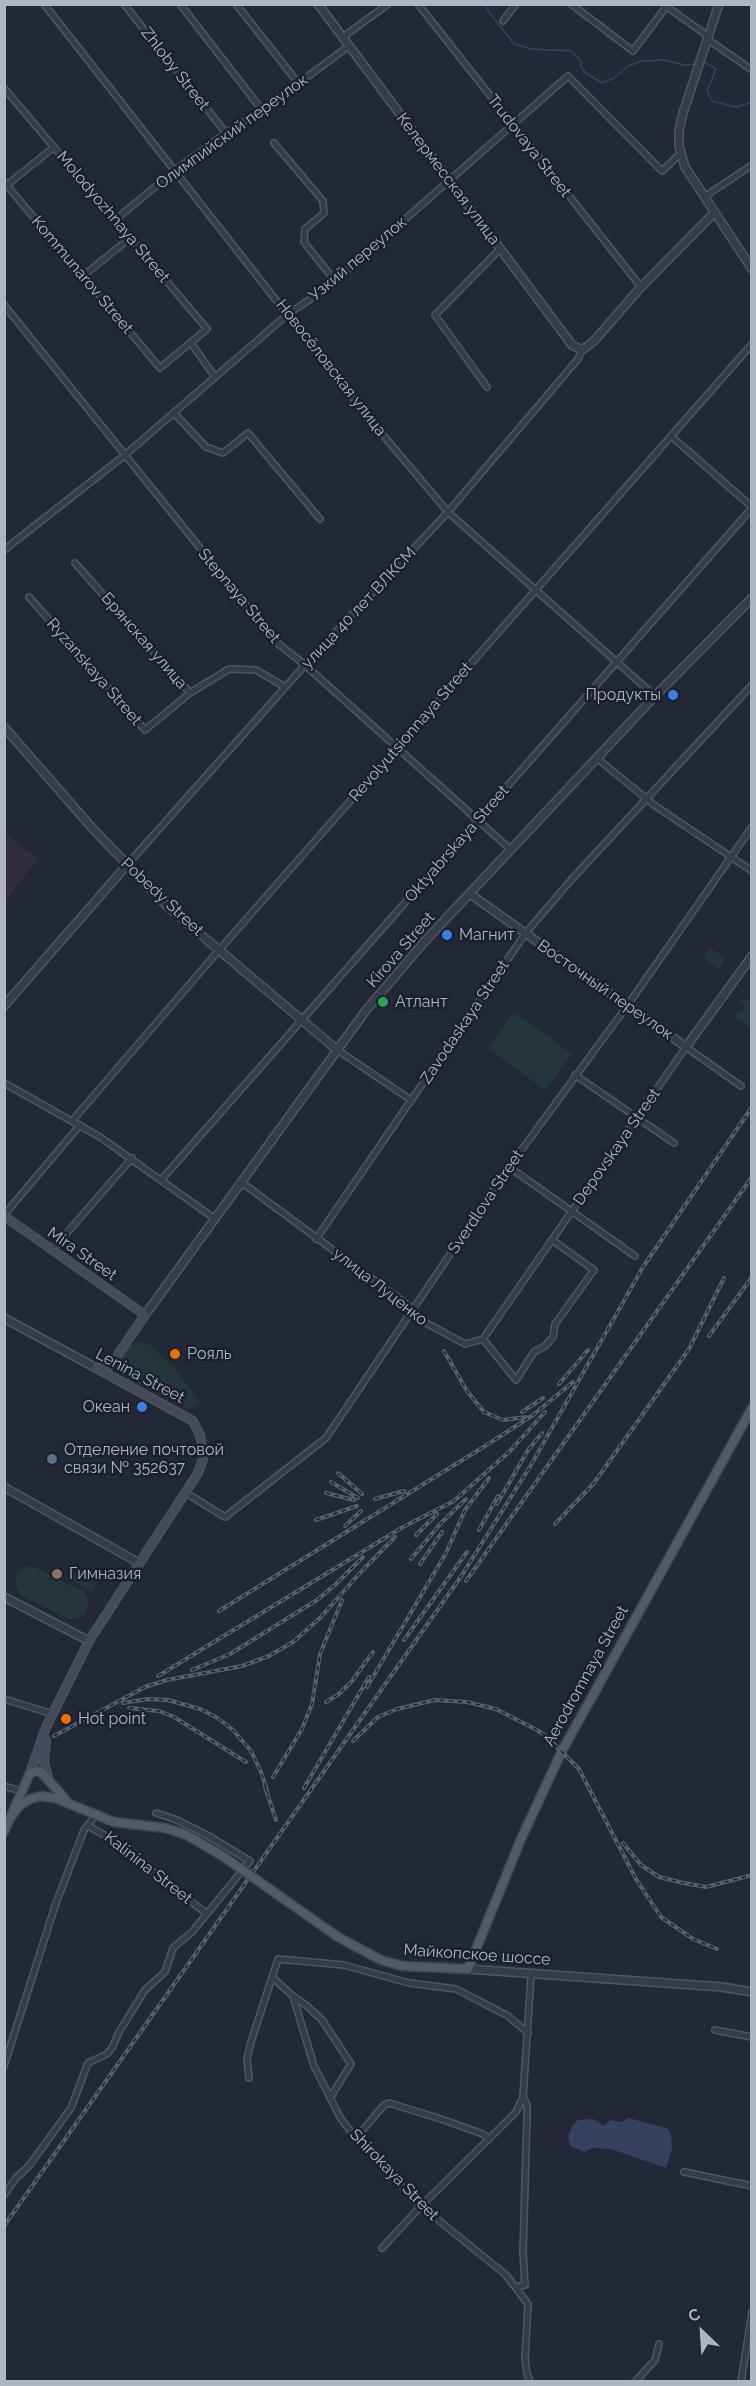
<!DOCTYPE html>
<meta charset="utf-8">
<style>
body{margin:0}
#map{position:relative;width:756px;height:2386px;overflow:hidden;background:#222838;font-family:Raleway,sans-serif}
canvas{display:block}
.frame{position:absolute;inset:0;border:6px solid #b0b5c5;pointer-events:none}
.north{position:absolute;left:672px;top:2302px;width:60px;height:60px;-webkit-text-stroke:4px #1b202e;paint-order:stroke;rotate:335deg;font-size:16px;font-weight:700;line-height:24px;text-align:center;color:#b0b5c5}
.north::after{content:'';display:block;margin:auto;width:21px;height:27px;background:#b0b5c5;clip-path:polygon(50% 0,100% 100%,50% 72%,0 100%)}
</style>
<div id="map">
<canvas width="756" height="2386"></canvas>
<div class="frame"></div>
<div class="north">С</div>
</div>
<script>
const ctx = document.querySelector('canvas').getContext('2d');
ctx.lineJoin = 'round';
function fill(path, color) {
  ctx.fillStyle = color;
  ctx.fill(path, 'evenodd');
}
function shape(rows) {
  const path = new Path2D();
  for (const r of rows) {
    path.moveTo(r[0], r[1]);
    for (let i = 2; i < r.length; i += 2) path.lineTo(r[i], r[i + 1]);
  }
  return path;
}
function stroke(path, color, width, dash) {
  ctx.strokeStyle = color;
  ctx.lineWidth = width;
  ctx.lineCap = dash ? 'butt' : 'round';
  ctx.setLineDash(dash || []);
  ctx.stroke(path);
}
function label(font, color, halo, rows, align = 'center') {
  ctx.font = font + ' Raleway,sans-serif';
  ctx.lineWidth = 5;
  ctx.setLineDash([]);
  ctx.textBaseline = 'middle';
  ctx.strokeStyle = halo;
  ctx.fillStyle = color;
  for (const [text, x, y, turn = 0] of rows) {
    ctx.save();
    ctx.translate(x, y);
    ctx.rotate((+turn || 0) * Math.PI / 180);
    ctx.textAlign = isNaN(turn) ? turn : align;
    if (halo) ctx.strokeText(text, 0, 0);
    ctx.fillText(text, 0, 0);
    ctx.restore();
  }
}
const medical = shape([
 [5,833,38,859,5,901,4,901]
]);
const green = shape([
 [709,949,712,949,725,958,721,967,718,968,704,959],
 [744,998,751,1002,751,1029,735,1018,735,1014,745,1008,739,1000],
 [514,1012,572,1054,545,1090,488,1048],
 [137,1342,149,1344,176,1370,200,1403,189,1410,124,1377,119,1366,129,1345],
 [28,1566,37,1568,84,1592,89,1602,86,1613,78,1619,69,1619,20,1594,16,1586,15,1578,20,1571],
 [76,1569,97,1580,92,1591,70,1580]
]);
const water = shape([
 [629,2118,668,2129,671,2134,672,2149,666,2168,611,2149,592,2148,585,2152,570,2146,568,2135,573,2125,578,2120,593,2119,604,2126,610,2120,621,2122]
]);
const stream = shape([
 [483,4,514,44,532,49,571,51,581,61,581,67,586,73,602,83,614,78,628,66,642,61,664,60,685,65,696,64],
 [701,64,706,63,716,69,707,91,712,101,736,107,752,102]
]);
const minor = shape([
 [44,4,366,415,448,512,655,696],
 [124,4,226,133],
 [180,4,262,110],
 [236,4,299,84],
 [418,4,641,287],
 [571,4,633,51,666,7],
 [663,4,708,36],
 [503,21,516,4],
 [343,37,388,4],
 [707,39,752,70],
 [4,88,207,329,160,368,4,182],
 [274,143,323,201,324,213,305,229,304,242,335,281],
 [7,185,54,147],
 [704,197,752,165],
 [115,220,178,168,226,133,262,110,349,46],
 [83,276,130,238],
 [4,305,276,642,305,665,511,850],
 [191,343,215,377],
 [487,387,435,315,500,249],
 [174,413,206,447,223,453,248,433,320,519],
 [671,436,752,507],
 [4,550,125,455,288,314,327,288,568,76,662,171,680,154],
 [75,563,190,693],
 [29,597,145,730,190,693,229,669,256,670,285,687],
 [598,759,654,805,752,871],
 [127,865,305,665,448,512,578,359,582,350],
 [336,1049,411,1100],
 [575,1075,674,1143],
 [4,1083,100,1137,214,1218],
 [72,1121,220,949,752,344],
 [509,1167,635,1256],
 [162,1179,752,508],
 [241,1182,409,1306,417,1318,465,1344,483,1339,516,1380,534,1352,545,1346,553,1337,555,1324,594,1270,552,1240],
 [4,1215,80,1125],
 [316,1239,525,934,571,880,752,685],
 [52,1250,132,1158],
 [483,1339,686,1047,741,1086],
 [186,1493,225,1517,326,1438,509,1167,627,1006,752,827],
 [4,1699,53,1714],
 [4,1786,21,1791],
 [88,1826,108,1837,206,1913],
 [272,1977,293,1996,314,2066,341,2119,356,2138,421,2206,506,2275,528,2304,525,2359,527,2374,530,2382],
 [293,1996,306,2005,322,2020,351,2064,330,2098],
 [715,2030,752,2037],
 [4,2066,55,1906,84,1830,95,1816],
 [249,2078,247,2059,250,2045,278,1959,344,1965,409,1983,456,1989,508,2016,528,2033],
 [356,2138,384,2105,389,2103,441,2119,483,2134,489,2139],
 [684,2172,752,2186],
 [4,2195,16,2178,29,2166,71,2108,88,2063,107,2054,112,2048,119,2032,145,1990,165,1972,173,1948,192,1932,250,1861,207,1835,177,1820,156,1813],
 [382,2248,421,2206,516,2112,523,2097,531,1975],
 [516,2287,525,2285,523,2252,527,2118,527,2105,523,2097],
 [635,2382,655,2360,659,2344],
 [741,2382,752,2312]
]);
const tertiary = shape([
 [318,4,572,345,582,350,594,341,641,287,714,213],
 [719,4,683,113,679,131,679,146,685,167,752,269],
 [4,727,93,829,167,906,336,1049],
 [470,894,686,1047,752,956],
 [4,1006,127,865],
 [145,1315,367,1009,425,941,655,696,752,598],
 [4,1318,96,1368],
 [4,1487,139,1563],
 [4,1597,89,1641],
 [468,1969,722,1987,752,1992]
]);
const secondary = shape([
 [4,1216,145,1315,111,1365,103,1368,96,1368],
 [46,1740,44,1762,49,1781],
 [30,1773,46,1727,89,1641,198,1473,204,1456,200,1435,193,1421,96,1368]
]);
const primary = shape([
 [11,1817,20,1805,30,1799,41,1796,55,1798,114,1822,165,1828,187,1835,224,1857],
 [4,1832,30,1773,37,1771,42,1773,66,1800],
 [271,1890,338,1937,381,1960,402,1966,468,1969,521,1839,562,1751,752,1408]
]);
const rail = shape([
 [709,1336,752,1277],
 [444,1351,467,1391,484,1412,503,1420,526,1417],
 [559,1384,588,1350],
 [522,1412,543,1398],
 [338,1473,362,1494],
 [331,1482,358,1498],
 [326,1493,354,1500],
 [375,1499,404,1491],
 [497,1504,528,1450,542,1433],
 [316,1520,357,1506],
 [555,1524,594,1483,689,1349,724,1278],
 [345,1526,361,1511],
 [479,1530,498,1496],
 [416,1535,437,1514],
 [411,1559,441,1523,466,1499],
 [420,1564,442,1532],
 [466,1581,752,1177],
 [219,1611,493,1441,533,1415,573,1382],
 [404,1640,467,1552],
 [192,1670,230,1654,317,1600,335,1585,363,1557],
 [158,1676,403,1527,454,1501,510,1451,545,1412],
 [367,1687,446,1553,465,1510,489,1478],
 [326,1702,339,1694,352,1681,373,1652],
 [123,1703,148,1699,168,1700,200,1709,216,1717,232,1729,251,1751,261,1772,268,1794],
 [129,1708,159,1711,174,1717,246,1762],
 [54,1736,145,1687,167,1680,242,1666,269,1656,293,1642,320,1618,359,1574,395,1537],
 [353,1741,378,1717,397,1709,435,1700,467,1702,496,1709,537,1730,547,1737,579,1769,636,1879,661,1917,693,1939,717,1949],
 [273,1777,302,1729,312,1704,320,1654,342,1600],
 [265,1787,276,1820],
 [304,1788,369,1677],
 [623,1843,641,1865,659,1877,684,1883,706,1887,752,1875],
 [4,2226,462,1575,531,1465,643,1267,752,1107]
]);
const primaryBridge = shape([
 [224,1857,271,1890]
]);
const markers = [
 [673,695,6,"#3f7fe0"],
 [447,935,6,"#3f7fe0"],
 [383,1002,6,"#2e9e5b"],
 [175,1354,6,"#e8710a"],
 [142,1407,6,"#3f7fe0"],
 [52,1459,6,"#5c6f8a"],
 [57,1574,6,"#8d6e63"],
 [66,1719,6,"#e8710a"]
];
const streetNames = [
 ["Zhloby Street",175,69,52],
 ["Олимпийский переулок",232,132,-36],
 ["Trudovaya Street",529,146,52],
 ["Келермесская улица",448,179,53],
 ["Molodyozhnaya Street",113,217,50],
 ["Узкий переулок",358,259,-40],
 ["Kommunarov Street",82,275,50],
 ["Новосёловская улица",331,368,52],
 ["Stepnaya Street",239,596,50],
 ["улица 40 лет ВЛКСМ",359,608,-47],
 ["Брянская улица",144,641,49],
 ["Ryzanskaya Street",94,672,49],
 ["Revolyutsionnaya Street",411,732,-49],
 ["Oktyabrskaya Street",457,844,-49],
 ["Pobedy Street",162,897,43],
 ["Kirova Street",401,950,-49],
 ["Восточный переулок",605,990,35],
 ["Zavodaskaya Street",465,1022,-56],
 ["Depovskaya Street",617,1147,-55],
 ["Sverdlova Street",486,1202,-56],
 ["Mira Street",82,1254,35],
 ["улица Луценко",380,1287,38],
 ["Lenina Street",140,1376,28],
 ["Aerodromnaya Street",586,1676,-61],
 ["Kalinina Street",148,1868,38],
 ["Майкопское шоссе",477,1955,4],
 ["Shirokaya Street",394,2175,46]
];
const poiNames = [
 ["Продукты",661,695,"right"],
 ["Магнит",459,935],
 ["Атлант",395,1002],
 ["Рояль",187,1354],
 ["Океан",130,1407,"right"],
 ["Отделение почтовой",64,1450],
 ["связи № 352637",64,1468],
 ["Гимназия",69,1574],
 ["Hot point",78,1719]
];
fill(medical, '#312d3a');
fill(green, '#25363b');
fill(water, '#36415f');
stroke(stream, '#36415f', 1.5);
stroke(minor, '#505564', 8);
stroke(tertiary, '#505564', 10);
stroke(secondary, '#505564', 10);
stroke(primary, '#3f4452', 11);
stroke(minor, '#363b49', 5);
stroke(tertiary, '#363b49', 7);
stroke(secondary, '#44495c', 8);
stroke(primary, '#545969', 8);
stroke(rail, '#585e70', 4);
stroke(rail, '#1b202e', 1.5, [4.5]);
stroke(primaryBridge, '#3f4452', 11, []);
stroke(primaryBridge, '#545969', 8);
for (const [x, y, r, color] of markers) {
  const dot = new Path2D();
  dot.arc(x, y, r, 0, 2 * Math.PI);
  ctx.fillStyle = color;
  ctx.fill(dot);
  stroke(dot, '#1b202e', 2);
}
label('16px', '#b0b5c5', '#1b202e', streetNames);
label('16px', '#b0b5c5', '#1b202e', poiNames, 'left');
</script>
